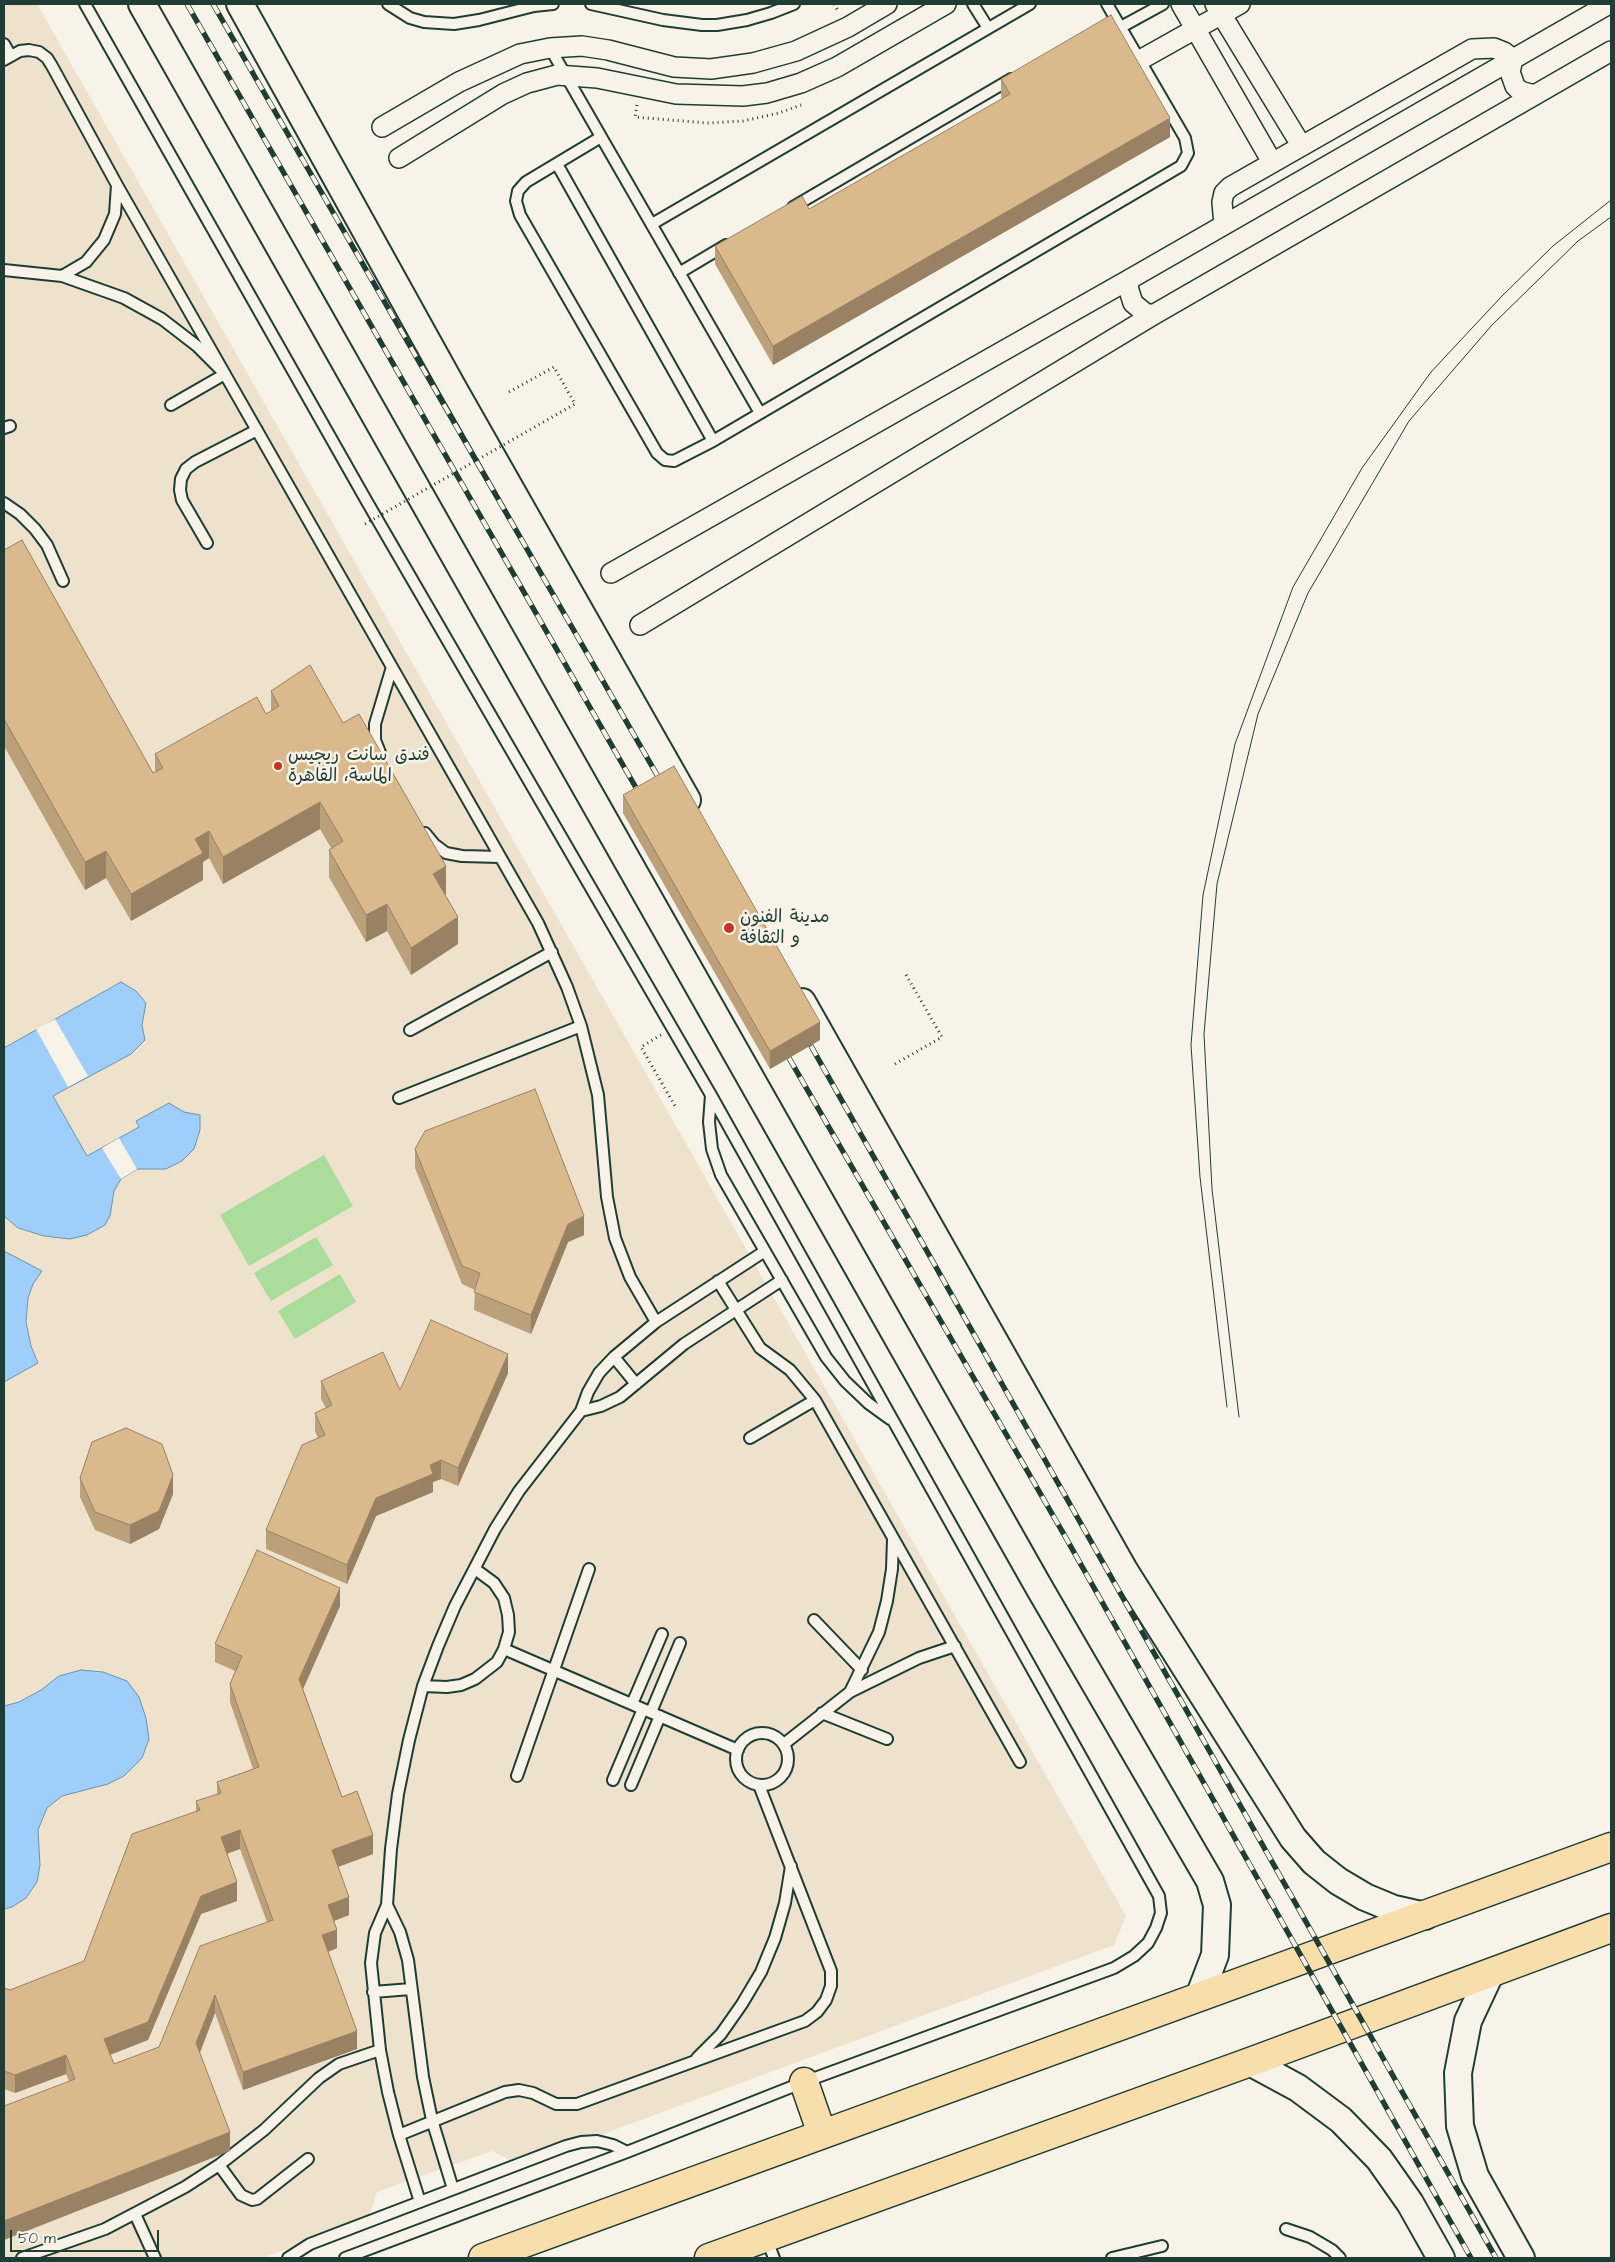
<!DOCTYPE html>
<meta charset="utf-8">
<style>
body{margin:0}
#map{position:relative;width:1615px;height:2262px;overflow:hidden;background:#f7f3e8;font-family:"Architects Daughter",sans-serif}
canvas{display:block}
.frame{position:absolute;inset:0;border:5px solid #1f3d34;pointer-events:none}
.scale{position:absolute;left:10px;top:2230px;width:149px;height:22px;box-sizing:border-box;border:2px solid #1f3d34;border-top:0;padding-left:6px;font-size:15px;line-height:18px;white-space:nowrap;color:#1f3d34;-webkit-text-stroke:4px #f7f3e8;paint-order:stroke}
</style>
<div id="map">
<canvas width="1615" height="2262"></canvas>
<div class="frame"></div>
<div class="scale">50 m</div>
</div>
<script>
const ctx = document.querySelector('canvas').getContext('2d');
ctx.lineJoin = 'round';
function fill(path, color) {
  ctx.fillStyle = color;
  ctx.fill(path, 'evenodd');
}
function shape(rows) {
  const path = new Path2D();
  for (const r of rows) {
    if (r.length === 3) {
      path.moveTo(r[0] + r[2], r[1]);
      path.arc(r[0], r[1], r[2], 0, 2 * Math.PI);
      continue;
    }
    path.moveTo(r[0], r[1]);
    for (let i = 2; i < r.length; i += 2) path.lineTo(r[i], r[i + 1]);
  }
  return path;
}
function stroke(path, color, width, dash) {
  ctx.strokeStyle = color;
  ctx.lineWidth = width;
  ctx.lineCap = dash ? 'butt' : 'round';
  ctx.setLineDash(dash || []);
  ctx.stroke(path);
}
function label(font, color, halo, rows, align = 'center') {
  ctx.font = font + ' "Architects Daughter","Playpen Sans Arabic",sans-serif';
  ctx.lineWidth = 5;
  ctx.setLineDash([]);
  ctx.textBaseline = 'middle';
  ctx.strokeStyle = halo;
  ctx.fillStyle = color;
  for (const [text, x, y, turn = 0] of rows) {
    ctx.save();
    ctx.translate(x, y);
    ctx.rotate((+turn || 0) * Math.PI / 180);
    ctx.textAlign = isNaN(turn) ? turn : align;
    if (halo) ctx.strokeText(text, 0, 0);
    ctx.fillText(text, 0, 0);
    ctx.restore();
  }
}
const built = shape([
 [4,4,37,4,1126,1916,1114,1945,519,2165,492,2151,377,2192,368,2220,262,2258,4,2258]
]);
const green = shape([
 [324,1155,353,1206,249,1266,220,1215],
 [316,1237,333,1265,271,1301,254,1273],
 [340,1274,356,1302,295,1339,278,1311]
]);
const water = shape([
 [121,982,136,991,146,1003,142,1025,145,1040,131,1054,53,1096,87,1156,139,1127,136,1121,169,1103,184,1112,200,1115,200,1130,194,1149,182,1161,166,1169,137,1169,121,1179,114,1191,110,1216,105,1225,87,1235,70,1239,44,1236,18,1228,4,1216,4,1048,121,982],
 [4,1251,42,1271,33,1284,28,1298,26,1322,31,1346,38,1363,4,1382,4,1251],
 [81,1670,103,1672,127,1681,139,1697,146,1718,149,1739,142,1758,124,1776,108,1784,62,1796,47,1808,38,1830,40,1865,37,1882,26,1898,12,1907,4,1909,4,1706,19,1702,41,1690,59,1676,81,1670]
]);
const pier = shape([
 [55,1019,88,1076,68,1087,36,1029],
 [119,1138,137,1169,121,1179,102,1148]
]);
const path = shape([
 [834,4,838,11],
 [637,105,635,117,707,123,743,121,779,113,801,105],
 [509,392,554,367,575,404],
 [661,1035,641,1047,675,1106],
 [895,1064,942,1037,905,973]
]);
const lane = shape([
 [85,4,366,500,711,1095,1159,1896,1161,1913,1156,1928,1148,1943,1134,1956,1114,1968,804,2082,627,2152,345,2258],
 [388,4,410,18,424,22,454,24,479,20,534,6,553,4],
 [591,4,663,20,702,25,717,25,747,20,771,13,794,4],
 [973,4,988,28],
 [1121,27,1163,4],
 [4,44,11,56],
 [550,48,760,413],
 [4,60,20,51,29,50,39,52,47,58,52,66,117,185,538,923,567,987,581,1026,598,1095,607,1197,615,1238,630,1277,656,1322],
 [601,137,526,182,518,191,516,201,520,215,657,453,665,460,674,461,713,441,1181,166,1188,153,1185,138,1107,4],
 [557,164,713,441],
 [793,207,1011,79],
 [652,224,1030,4],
 [4,270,62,276,124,298,162,319,197,346,225,374,171,405],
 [679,273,726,245],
 [62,276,86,262,104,240,115,214,117,185],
 [4,428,10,426],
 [4,503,20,514,35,529,47,545,63,581],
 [207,543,182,500,180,490,181,479,186,469,195,462,257,430],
 [381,755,375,740,375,724,392,667],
 [425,833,434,844,446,853,462,856,500,857],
 [410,1030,552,952],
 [711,1095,709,1122,712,1149,721,1175,826,1357,845,1381,868,1403,890,1419],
 [399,1098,581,1026],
 [718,1281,760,1348,790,1370,815,1400,1020,1762],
 [614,1357,636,1384],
 [581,1411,601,1406,620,1397,684,1344,782,1280],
 [750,1438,815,1400],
 [814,1620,862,1670],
 [504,1649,738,1750],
 [423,1686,447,1687,461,1685,475,1679,497,1662,504,1649,509,1632,508,1615,504,1598,494,1583,475,1569],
 [850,1692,879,1632,887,1601,892,1569,893,1539],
 [632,1704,662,1634],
 [651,1712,680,1643],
 [822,1713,887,1739],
 [762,1759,26],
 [784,1744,850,1692,919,1658,955,1646],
 [517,1776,589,1569],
 [613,1780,643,1709],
 [631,1785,660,1716],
 [387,1905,400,1932,408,1960,423,2077,432,2120,453,2189],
 [373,1992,411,1989],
 [697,2058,721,2034,742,2004,761,1972,775,1938,785,1903,791,1866],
 [399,2135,505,2092,519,2090,533,2093,556,2104,577,2104,805,2021,817,2012,826,2000,831,1986,831,1971,759,1785],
 [219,2165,241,2195,252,2200,257,2199,308,2159],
 [420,2202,399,2135,388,2092,380,2050,371,1963,375,1933,387,1905,391,1849,398,1794,409,1740,423,1686,438,1646,455,1606,495,1529,519,1491,581,1411,588,1392,599,1373,614,1357,656,1322,765,1251],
 [135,2214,155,2258],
 [1286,2229,1310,2237,1332,2250,1340,2258],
 [766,2238,774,2258],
 [22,2258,105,2229,185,2187,219,2165,264,2130,319,2078,339,2064,380,2050],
 [288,2258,310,2244,566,2146,581,2142,597,2141,613,2145,627,2152],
 [1112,2258,1162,2246]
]);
const street = shape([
 [1181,4,1272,162],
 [1215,4,1301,145],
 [1140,60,1240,4],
 [382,127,459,82,520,54,550,48,582,46,608,50,674,67,711,69,753,63,796,51,848,27,887,4],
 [399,158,503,94,527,83,557,75,597,78,676,94,743,96,767,93,801,83,837,67,946,4],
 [1224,225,1222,202,1224,193,1230,187,1472,49,1494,48,1504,52,1513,59,1510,72,1515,86,1520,91,1534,95],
 [1130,279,1128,287,1133,303,1145,313,1153,315],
 [611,573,1130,279,1609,4],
 [640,625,1153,315,1611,51]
]);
const secondary = shape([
 [142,4,1040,1589,1210,1881,1217,1905,1215,1955,1199,1997],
 [240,4,453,388,687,800],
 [802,1002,1124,1570,1293,1838,1314,1862,1338,1881,1365,1897,1394,1909,1425,1916],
 [1490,1974,1468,2021,1458,2073,1460,2126,1475,2176,1521,2258],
 [1250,2062,1298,2088,1341,2120,1379,2159,1410,2203,1441,2258]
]);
const primary = shape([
 [804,2082,822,2134],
 [483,2258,1611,1847],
 [709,2258,1250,2062,1611,1928]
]);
const tram = shape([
 [1227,1407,1200,1177,1191,1045,1203,895,1235,744,1293,587,1362,468,1431,372,1502,296,1553,246,1611,200],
 [1239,1417,1212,1189,1204,1034,1217,884,1258,714,1308,593,1409,421,1492,325,1578,241,1611,217]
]);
const rail = shape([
 [187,4,643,800],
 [213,4,664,787],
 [811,1046,1496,2258],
 [789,1058,1066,1538,1471,2258]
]);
const pathBridge = shape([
 [365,524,575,404]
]);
const wall = shape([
 [1001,79,1170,137,773,365,715,264,715,246,809,209,1002,99,1001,97],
 [4,550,153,773,155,772,155,754,266,714,271,711,271,691,343,723,446,894,445,894,458,944,411,975,387,931,366,942,329,877,329,850,331,848,320,829,223,884,209,858,203,862,203,880,131,921,106,878,85,890,4,746],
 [623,795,820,1040,770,1069,623,813],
 [415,1149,584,1235,568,1242,531,1334,474,1310,475,1290,462,1284,415,1168],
 [508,1373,458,1486,441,1479,433,1482,433,1492,376,1516,347,1584,266,1549,266,1530,318,1438,315,1431,315,1413,326,1408,321,1399,321,1381,400,1390],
 [80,1478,173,1494,159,1529,130,1544,95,1530,80,1497],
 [340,1606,303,1689,342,1797,373,1854,338,1867,349,1915,334,1921,337,1948,328,1952,357,2049,243,2090,215,2013,200,2053,230,2151,69,2081,66,2074,15,2093,4,2089,4,1988,10,1990,84,1961,196,1812,196,1801,217,1795,217,1782,253,1769,230,1702,230,1684,235,1671,215,1662,215,1644],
 [240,1849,267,1922,159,2047,114,2064,110,2055,148,2040,201,1914,237,1901,227,1853]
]);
const shadedWall = shape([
 [1170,118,1170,137,773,365,773,346],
 [320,802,320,829,223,884,223,857],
 [209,831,209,858,203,862,203,880,131,921,131,894,195,839],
 [106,851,106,878,85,890,85,862],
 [446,866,446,894,433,901,433,874],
 [387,904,387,931,366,942,366,915],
 [458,917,458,944,411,975,411,948],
 [820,1022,820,1040,770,1069,770,1051],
 [584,1216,584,1235,568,1242,531,1334,531,1315,568,1224],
 [508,1354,508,1373,458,1486,458,1468],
 [441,1460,441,1479,433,1482,433,1492,376,1516,347,1584,347,1565,376,1498,430,1465],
 [173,1475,173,1494,159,1529,130,1544,130,1525],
 [340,1588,340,1606,299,1698,299,1679],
 [240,1830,240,1849,221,1856,221,1837],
 [373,1835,373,1854,332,1869,332,1850],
 [237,1882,237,1901,201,1914,148,2040,104,2057,104,2039,201,1896],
 [349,1897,349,1915,328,1923,328,1905],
 [337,1930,337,1948,322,1954,322,1935],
 [215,1995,215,2013,196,2062,196,2043],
 [357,2031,357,2049,243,2090,243,2072],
 [66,2055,66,2074,15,2093,15,2075],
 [230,2132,230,2151,4,2240,4,2221]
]);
const building = shape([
 [1111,15,1170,118,773,346,715,246,802,196,809,209,1010,94,1001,79,1111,15],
 [22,540,153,773,163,768,155,754,257,697,266,714,279,706,271,691,310,665,343,723,359,714,446,866,433,874,458,917,411,948,387,904,366,915,329,850,343,841,320,802,223,857,209,831,195,839,203,853,131,894,106,851,85,862,4,719,4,550,22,540],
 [674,766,820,1022,770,1051,623,795,674,766],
 [535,1089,584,1216,568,1224,531,1315,474,1292,480,1273,462,1266,415,1149,425,1131,535,1089],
 [431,1320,508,1354,458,1468,441,1460,430,1465,433,1474,376,1498,347,1565,266,1530,302,1445,325,1435,315,1413,332,1405,321,1381,383,1352,400,1390,431,1320],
 [126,1428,162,1444,173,1475,159,1511,130,1525,95,1512,80,1478,92,1442,126,1428],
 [257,1550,340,1588,299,1679,342,1797,357,1791,373,1835,332,1850,349,1897,328,1905,337,1930,322,1935,357,2031,243,2072,215,1995,196,2043,230,2132,4,2221,4,2106,75,2079,66,2055,15,2075,4,2071,4,1988,10,1990,84,1961,132,1834,200,1810,196,1801,221,1793,217,1782,259,1767,230,1684,242,1656,215,1644,257,1550],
 [240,1830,273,1920,200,1946,159,2047,114,2064,104,2039,148,2022,201,1896,237,1882,221,1837,240,1830]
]);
const markers = [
 [278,766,5,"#c8321e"],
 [729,928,6,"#c8321e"]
];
const poiNames = [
 ["فندق سانت ريجيس",288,756],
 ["الماسة، القاهرة",288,777],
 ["مدينة الفنون",740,918],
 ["و الثقافة",740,939]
];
fill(built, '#eee2cd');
fill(green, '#aadc9c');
fill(water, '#9fcefa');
stroke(water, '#6c94ab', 1);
fill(pier, '#f7f3e8');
stroke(lane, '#1f3d34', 14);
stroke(street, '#1f3d34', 22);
stroke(secondary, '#1f3d34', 30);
stroke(primary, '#1f3d34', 31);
stroke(path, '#1f3d34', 3, [1, 4]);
stroke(lane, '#f7f3e8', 10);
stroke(street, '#f7f3e8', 19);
stroke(secondary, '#f7f3e8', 26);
stroke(primary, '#f8deab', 28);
stroke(tram, '#1f3d34', 1);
stroke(rail, '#1f3d34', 5.5);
stroke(rail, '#f7f3e8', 4, [11]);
stroke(pathBridge, '#1f3d34', 3, [1, 4]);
fill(wall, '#bba079');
fill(shadedWall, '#998263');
fill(building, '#daba8d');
stroke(building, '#998263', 1);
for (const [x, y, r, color] of markers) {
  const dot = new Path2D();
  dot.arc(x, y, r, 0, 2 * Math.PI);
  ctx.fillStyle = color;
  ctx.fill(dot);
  stroke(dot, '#f7f3e8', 2);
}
label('18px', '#1f3d34', '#f7f3e8', poiNames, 'left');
</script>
